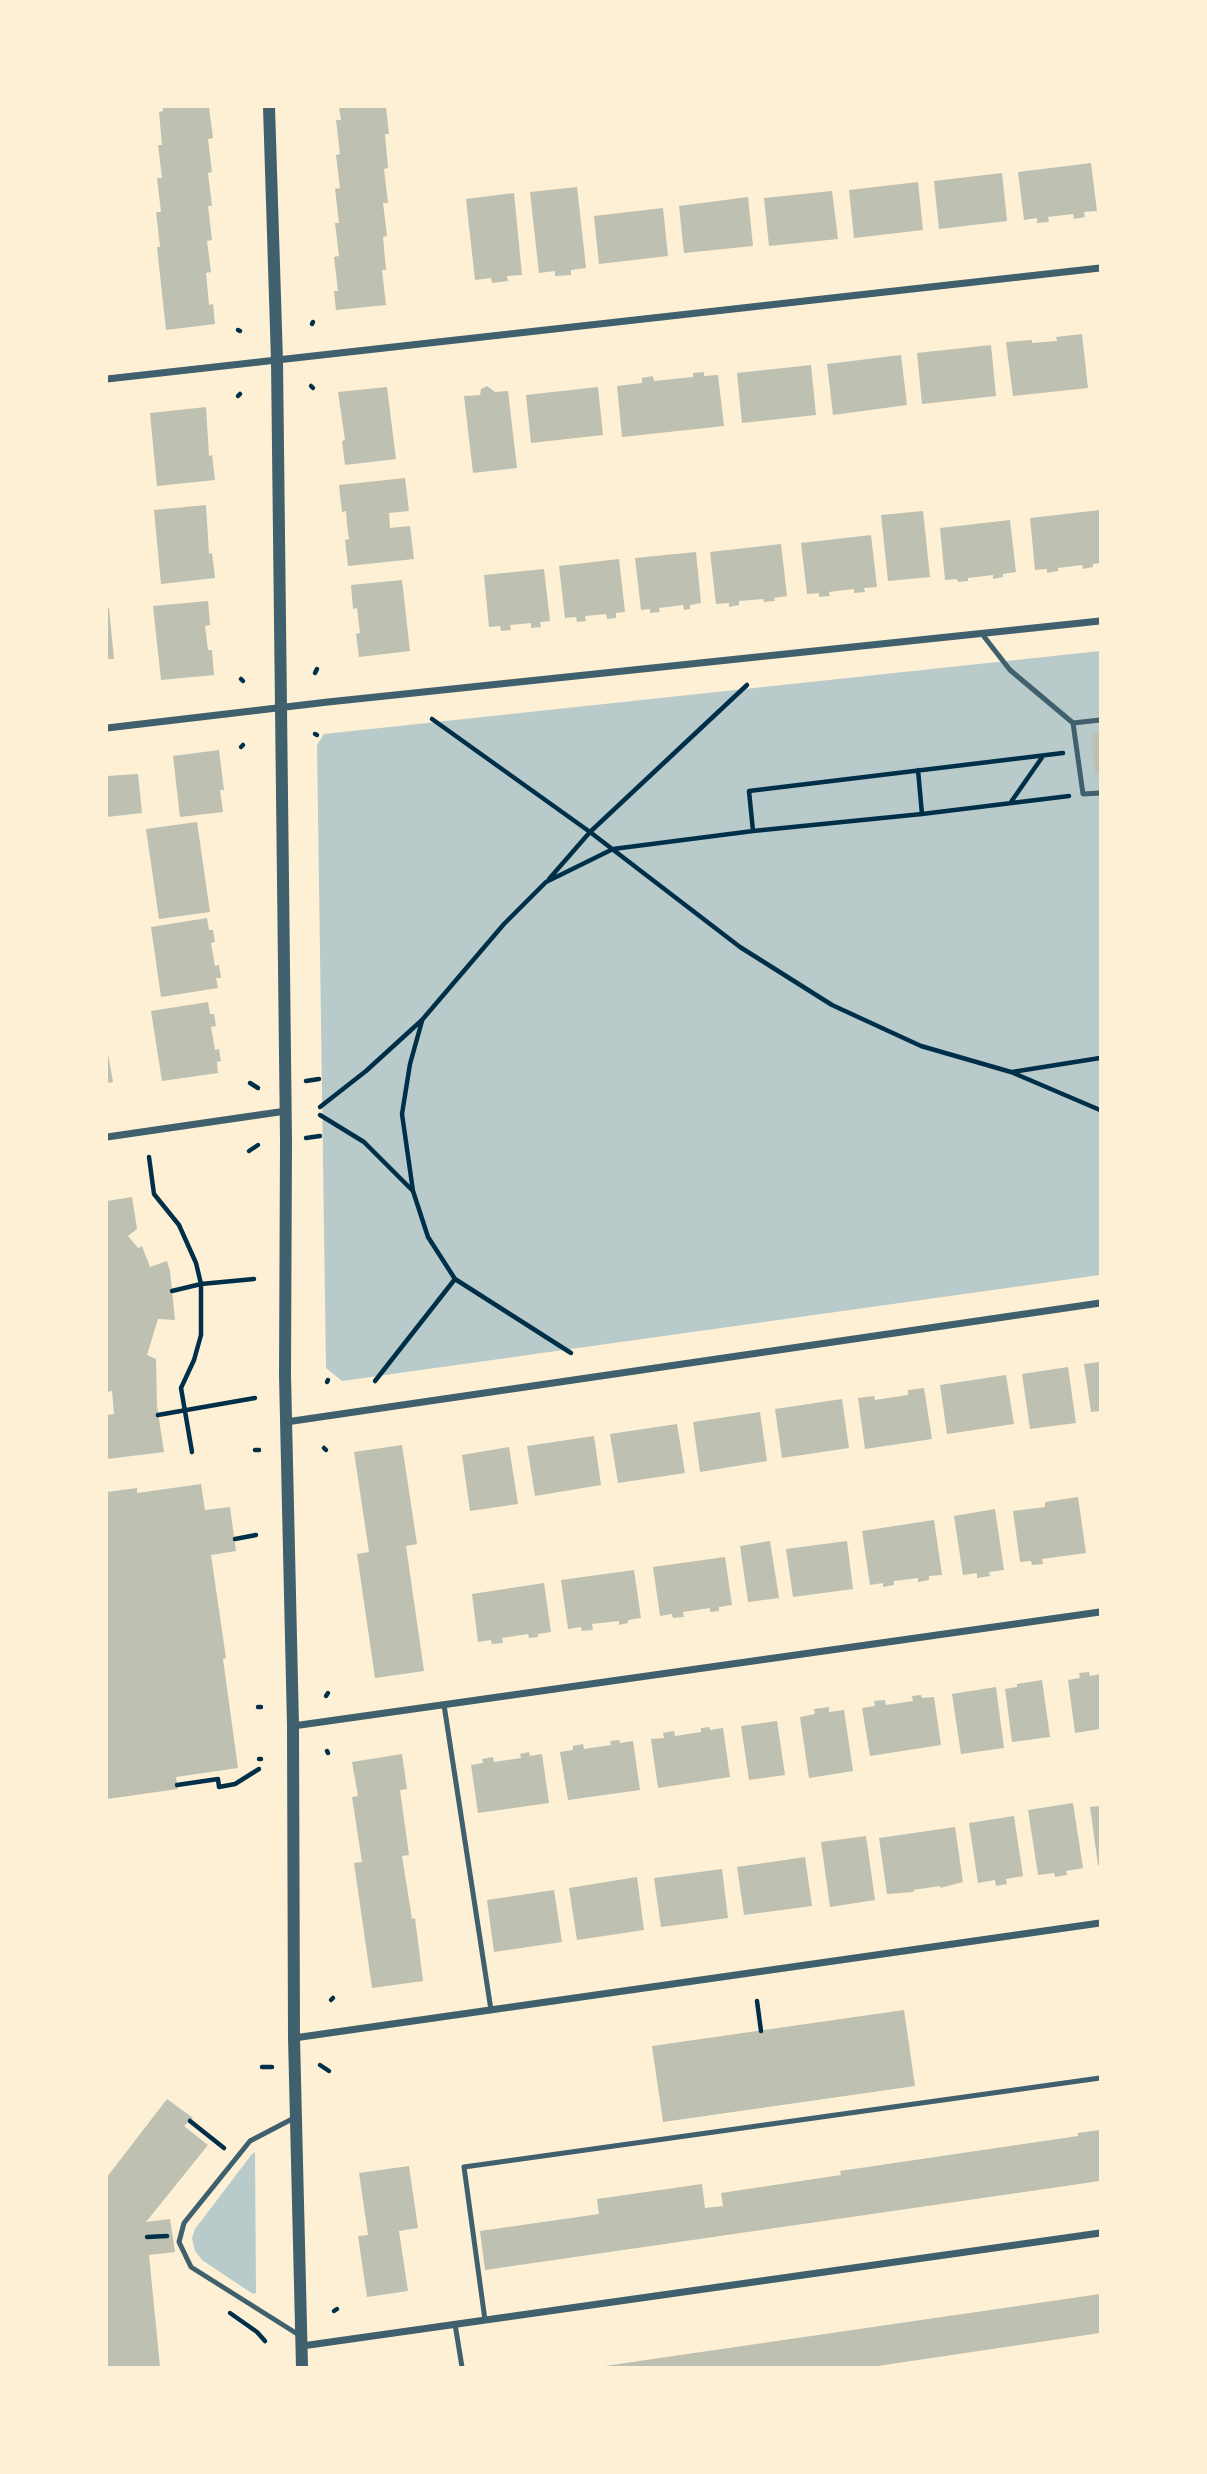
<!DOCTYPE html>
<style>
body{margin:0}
#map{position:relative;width:1207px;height:2474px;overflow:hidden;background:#fdf0d5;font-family:Karla,sans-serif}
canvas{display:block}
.frame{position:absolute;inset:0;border:108px solid #fdf0d5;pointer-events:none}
</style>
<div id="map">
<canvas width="1207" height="2474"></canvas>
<div class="frame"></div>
</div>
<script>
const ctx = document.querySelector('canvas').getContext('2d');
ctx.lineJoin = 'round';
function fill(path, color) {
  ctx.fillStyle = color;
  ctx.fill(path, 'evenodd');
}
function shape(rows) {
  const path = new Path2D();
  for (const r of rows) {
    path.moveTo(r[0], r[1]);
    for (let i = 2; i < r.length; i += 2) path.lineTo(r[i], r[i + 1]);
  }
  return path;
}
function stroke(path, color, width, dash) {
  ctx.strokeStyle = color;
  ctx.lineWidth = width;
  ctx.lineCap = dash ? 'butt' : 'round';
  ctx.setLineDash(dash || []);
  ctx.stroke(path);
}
const green = shape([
 [1100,651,1100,1275,342,1381,326,1368,317,745,324,734],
 [255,2152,256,2293,253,2294,202,2260,195,2251,192,2238,195,2229,252,2154]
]);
const building = shape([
 [163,107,209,107,213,138,208,139,212,172,208,173,212,206,208,206,212,240,207,241,211,272,206,273,209,305,213,304,215,324,166,330,157,247,160,247,156,212,161,212,157,178,162,178,158,145,162,145,159,112,163,111],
 [339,107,386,107,389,134,385,134,388,168,384,169,388,203,383,203,387,236,383,237,386,270,382,270,386,305,336,310,334,291,338,291,334,257,339,256,335,223,339,223,335,189,340,188,336,155,340,154,336,120,341,120],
 [1091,163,1097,211,1084,212,1085,217,1074,219,1073,214,1048,217,1049,222,1037,223,1037,218,1024,220,1018,172],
 [1002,173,1007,221,939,229,934,181],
 [918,182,923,230,854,238,849,190],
 [577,187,586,268,571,270,571,275,555,276,555,271,539,273,530,192],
 [832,191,838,239,769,246,764,198],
 [514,193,522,275,507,276,508,281,492,283,491,278,475,280,466,199],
 [748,197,753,246,684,253,679,206],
 [663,208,668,256,599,264,594,216],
 [1082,334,1088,388,1013,396,1006,342,1032,340,1032,343,1057,341,1056,337],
 [991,345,996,396,922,404,917,353],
 [901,355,907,405,833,415,827,364],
 [811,365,816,415,742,423,737,373],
 [704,372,704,376,718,375,724,426,622,437,617,386,642,383,642,378,653,376,654,381,693,377,693,373],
 [487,386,495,392,508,391,517,468,473,473,464,396,480,395,481,389],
 [387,387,396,459,345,465,342,441,345,440,338,392],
 [598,387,603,435,531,443,526,395],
 [206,407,209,456,212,455,215,480,157,486,150,413],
 [405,478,409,511,389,513,390,528,410,526,414,559,348,566,345,540,349,539,347,524,346,511,342,512,339,485],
 [206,505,209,554,212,553,215,578,161,584,154,510],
 [1100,510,1100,563,1093,564,1093,567,1083,569,1082,565,1058,568,1058,571,1047,573,1047,569,1035,570,1030,518],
 [923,511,930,577,888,581,881,515],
 [1010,520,1016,572,1003,574,1003,577,993,579,993,575,968,578,968,581,958,582,957,579,945,580,940,528],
 [871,535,877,587,864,588,865,592,854,593,854,589,829,592,830,596,819,597,819,593,807,594,801,543],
 [781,544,787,596,774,598,775,601,764,602,763,599,739,601,739,605,729,607,729,603,716,604,710,552],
 [696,552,701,603,690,605,690,609,684,610,683,605,659,608,660,612,650,613,650,609,641,610,635,558],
 [619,559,625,612,616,613,616,618,607,619,606,614,585,616,586,621,577,622,576,617,565,618,559,566],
 [544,569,550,621,540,622,541,627,531,628,531,623,510,625,511,630,501,631,500,626,489,627,484,575],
 [402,580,410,651,359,657,356,634,360,633,357,608,353,609,351,585],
 [208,601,210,625,205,626,208,650,212,650,214,675,161,680,153,606],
 [107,608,109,608,114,659,107,659],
 [1100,733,1100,774,1095,774,1091,734],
 [219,750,224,790,220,790,223,812,180,817,173,756],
 [138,774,142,813,107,817,107,776],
 [197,822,210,912,159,919,146,829],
 [207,918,209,930,213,930,215,942,211,943,215,966,219,965,221,978,216,978,218,988,161,997,151,927],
 [208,1002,210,1014,214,1014,216,1026,211,1027,215,1050,219,1049,221,1061,217,1062,218,1073,162,1081,151,1011],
 [107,1048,113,1082,107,1083],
 [132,1197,137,1229,128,1236,138,1248,142,1246,150,1267,167,1261,170,1271,175,1320,158,1319,147,1355,156,1359,157,1406,164,1452,107,1459,107,1415,114,1414,112,1391,107,1392,107,1201],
 [1100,1362,1100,1411,1091,1412,1084,1364],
 [1068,1367,1076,1423,1030,1429,1022,1374],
 [1006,1375,1014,1424,947,1434,940,1385],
 [924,1388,932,1439,865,1449,858,1398,874,1396,875,1400,908,1395,908,1390],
 [842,1399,849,1448,782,1458,775,1409],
 [760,1412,767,1461,700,1472,693,1422],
 [677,1424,685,1473,618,1483,610,1434],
 [594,1436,601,1485,535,1496,527,1446],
 [402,1445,417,1544,406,1546,424,1671,375,1678,357,1554,369,1552,354,1452],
 [509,1447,518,1504,470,1511,462,1455],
 [201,1484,205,1510,230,1507,236,1551,211,1555,226,1658,223,1659,238,1768,176,1777,178,1789,107,1799,107,1492,137,1488,137,1493],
 [1078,1497,1086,1553,1042,1559,1043,1564,1032,1565,1031,1561,1020,1562,1013,1511,1045,1507,1045,1502],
 [995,1509,1004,1570,989,1572,990,1576,977,1578,977,1573,963,1575,954,1516],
 [934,1520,942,1575,929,1576,929,1580,918,1582,918,1578,894,1581,894,1585,883,1587,883,1583,870,1585,862,1531],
 [770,1541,779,1598,748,1602,740,1546],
 [847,1541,853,1589,793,1597,786,1549],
 [725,1557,732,1605,719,1607,719,1611,710,1612,710,1608,683,1612,684,1617,673,1618,672,1614,660,1616,653,1567],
 [634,1570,641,1618,628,1620,628,1623,619,1625,619,1621,592,1624,593,1630,582,1631,581,1627,568,1629,561,1580],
 [544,1583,551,1632,538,1634,538,1637,529,1638,528,1634,502,1638,503,1643,492,1644,491,1640,478,1642,472,1594],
 [1089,1672,1090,1676,1100,1674,1100,1729,1075,1733,1068,1680,1080,1678,1079,1673],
 [1042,1680,1050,1737,1012,1742,1005,1689,1017,1687,1017,1684],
 [996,1687,1004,1748,961,1754,952,1694],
 [921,1695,922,1698,934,1697,941,1745,870,1756,862,1708,875,1706,874,1701,885,1700,886,1705,913,1701,912,1696],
 [829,1707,829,1712,844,1710,853,1771,809,1778,800,1717,815,1714,814,1709],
 [777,1721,785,1775,749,1780,741,1726],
 [710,1727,710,1730,723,1728,730,1777,658,1788,651,1739,664,1738,663,1733,674,1731,675,1736,701,1732,701,1728],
 [619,1740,620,1743,633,1741,640,1790,568,1800,560,1752,573,1750,573,1746,583,1744,584,1749,611,1745,610,1741],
 [529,1752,530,1756,542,1754,549,1803,478,1813,471,1765,483,1763,482,1759,493,1757,494,1762,521,1758,520,1754],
 [402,1754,407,1789,400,1790,409,1855,402,1856,412,1919,415,1918,423,1981,372,1988,354,1863,362,1862,352,1797,358,1796,352,1762],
 [1073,1803,1083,1868,1066,1871,1067,1875,1055,1877,1054,1873,1038,1875,1028,1810],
 [1100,1806,1100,1865,1098,1865,1090,1807],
 [1014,1816,1023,1876,1006,1879,1007,1884,996,1886,995,1880,978,1883,969,1823],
 [955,1827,963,1882,940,1888,940,1886,913,1890,914,1892,887,1894,879,1838],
 [866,1836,875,1900,830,1907,821,1842],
 [805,1857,812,1906,744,1915,737,1867],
 [722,1869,728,1918,661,1927,654,1878],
 [637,1877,644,1930,577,1940,569,1888],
 [554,1890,562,1942,494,1952,487,1900],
 [904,2010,915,2086,663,2122,652,2046],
 [167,2099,193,2118,184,2126,208,2145,146,2222,170,2219,175,2252,149,2255,160,2367,107,2367,107,2177],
 [1100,2130,1100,2181,485,2270,480,2231,599,2214,597,2199,702,2184,705,2208,723,2206,721,2193,841,2175,840,2171,1078,2136,1078,2133],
 [409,2166,418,2228,399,2231,408,2291,367,2297,358,2236,368,2235,359,2173],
 [1100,2294,1100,2333,871,2367,598,2367]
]);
const path = shape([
 [312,324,313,322],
 [238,330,240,331],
 [311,386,313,388],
 [238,396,240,394],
 [315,673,317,669],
 [241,679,243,681],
 [432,719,590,832,740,947,832,1005,921,1046,1011,1072,1100,1110],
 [315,734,317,735],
 [241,747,243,745],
 [918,770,922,814],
 [1011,802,1043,756],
 [753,831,749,791,1063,753],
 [549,879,590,832,747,685],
 [422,1021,410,1064,402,1114,413,1191,428,1237,455,1279,571,1353],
 [1012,1072,1100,1058],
 [306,1081,319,1079],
 [250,1083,258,1088],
 [320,1107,366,1071,422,1020,504,924,546,882,613,849,753,831,922,814,1069,796],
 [320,1115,364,1142,413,1191],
 [306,1138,320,1136],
 [249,1151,258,1145],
 [149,1157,154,1194,179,1225,196,1263,201,1284,201,1335,194,1360,181,1388,192,1452],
 [172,1291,201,1284,254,1279],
 [375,1381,455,1279],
 [327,1382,328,1380],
 [158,1415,255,1398],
 [324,1448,326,1450],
 [255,1450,259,1450],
 [235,1539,256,1535],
 [326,1696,328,1693],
 [258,1707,261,1707],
 [327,1751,328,1753],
 [259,1759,261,1759],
 [177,1785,218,1779,219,1787,235,1784,259,1769],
 [331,2000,333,1998],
 [757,2001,761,2031],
 [320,2065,329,2071],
 [262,2067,272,2067],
 [190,2121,224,2148],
 [147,2237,167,2236],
 [334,2311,337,2309],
 [230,2313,257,2332,265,2341]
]);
const service = shape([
 [982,634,1010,670,1073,723,1083,794,1100,793],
 [1073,723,1100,720],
 [444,1705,491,2010],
 [294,2118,250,2141,184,2223,179,2242,191,2267,299,2335],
 [485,2320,464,2167,1100,2078],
 [455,2324,462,2367]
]);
const minor = shape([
 [107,379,1100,268],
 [107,728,328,702,1100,621],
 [107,1137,286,1111],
 [286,1422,1100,1303],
 [293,1726,1100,1612],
 [294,2038,1100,1923],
 [302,2346,1100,2233]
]);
const tertiary = shape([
 [269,107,277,361,286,1140,285,1375,293,1726,294,2038,302,2367]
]);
fill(green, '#b9caca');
fill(building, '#bec0b2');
stroke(path, '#003049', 4.5);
stroke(service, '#3f606c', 5);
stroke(minor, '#3f606c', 7);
stroke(tertiary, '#3f606c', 12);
</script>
